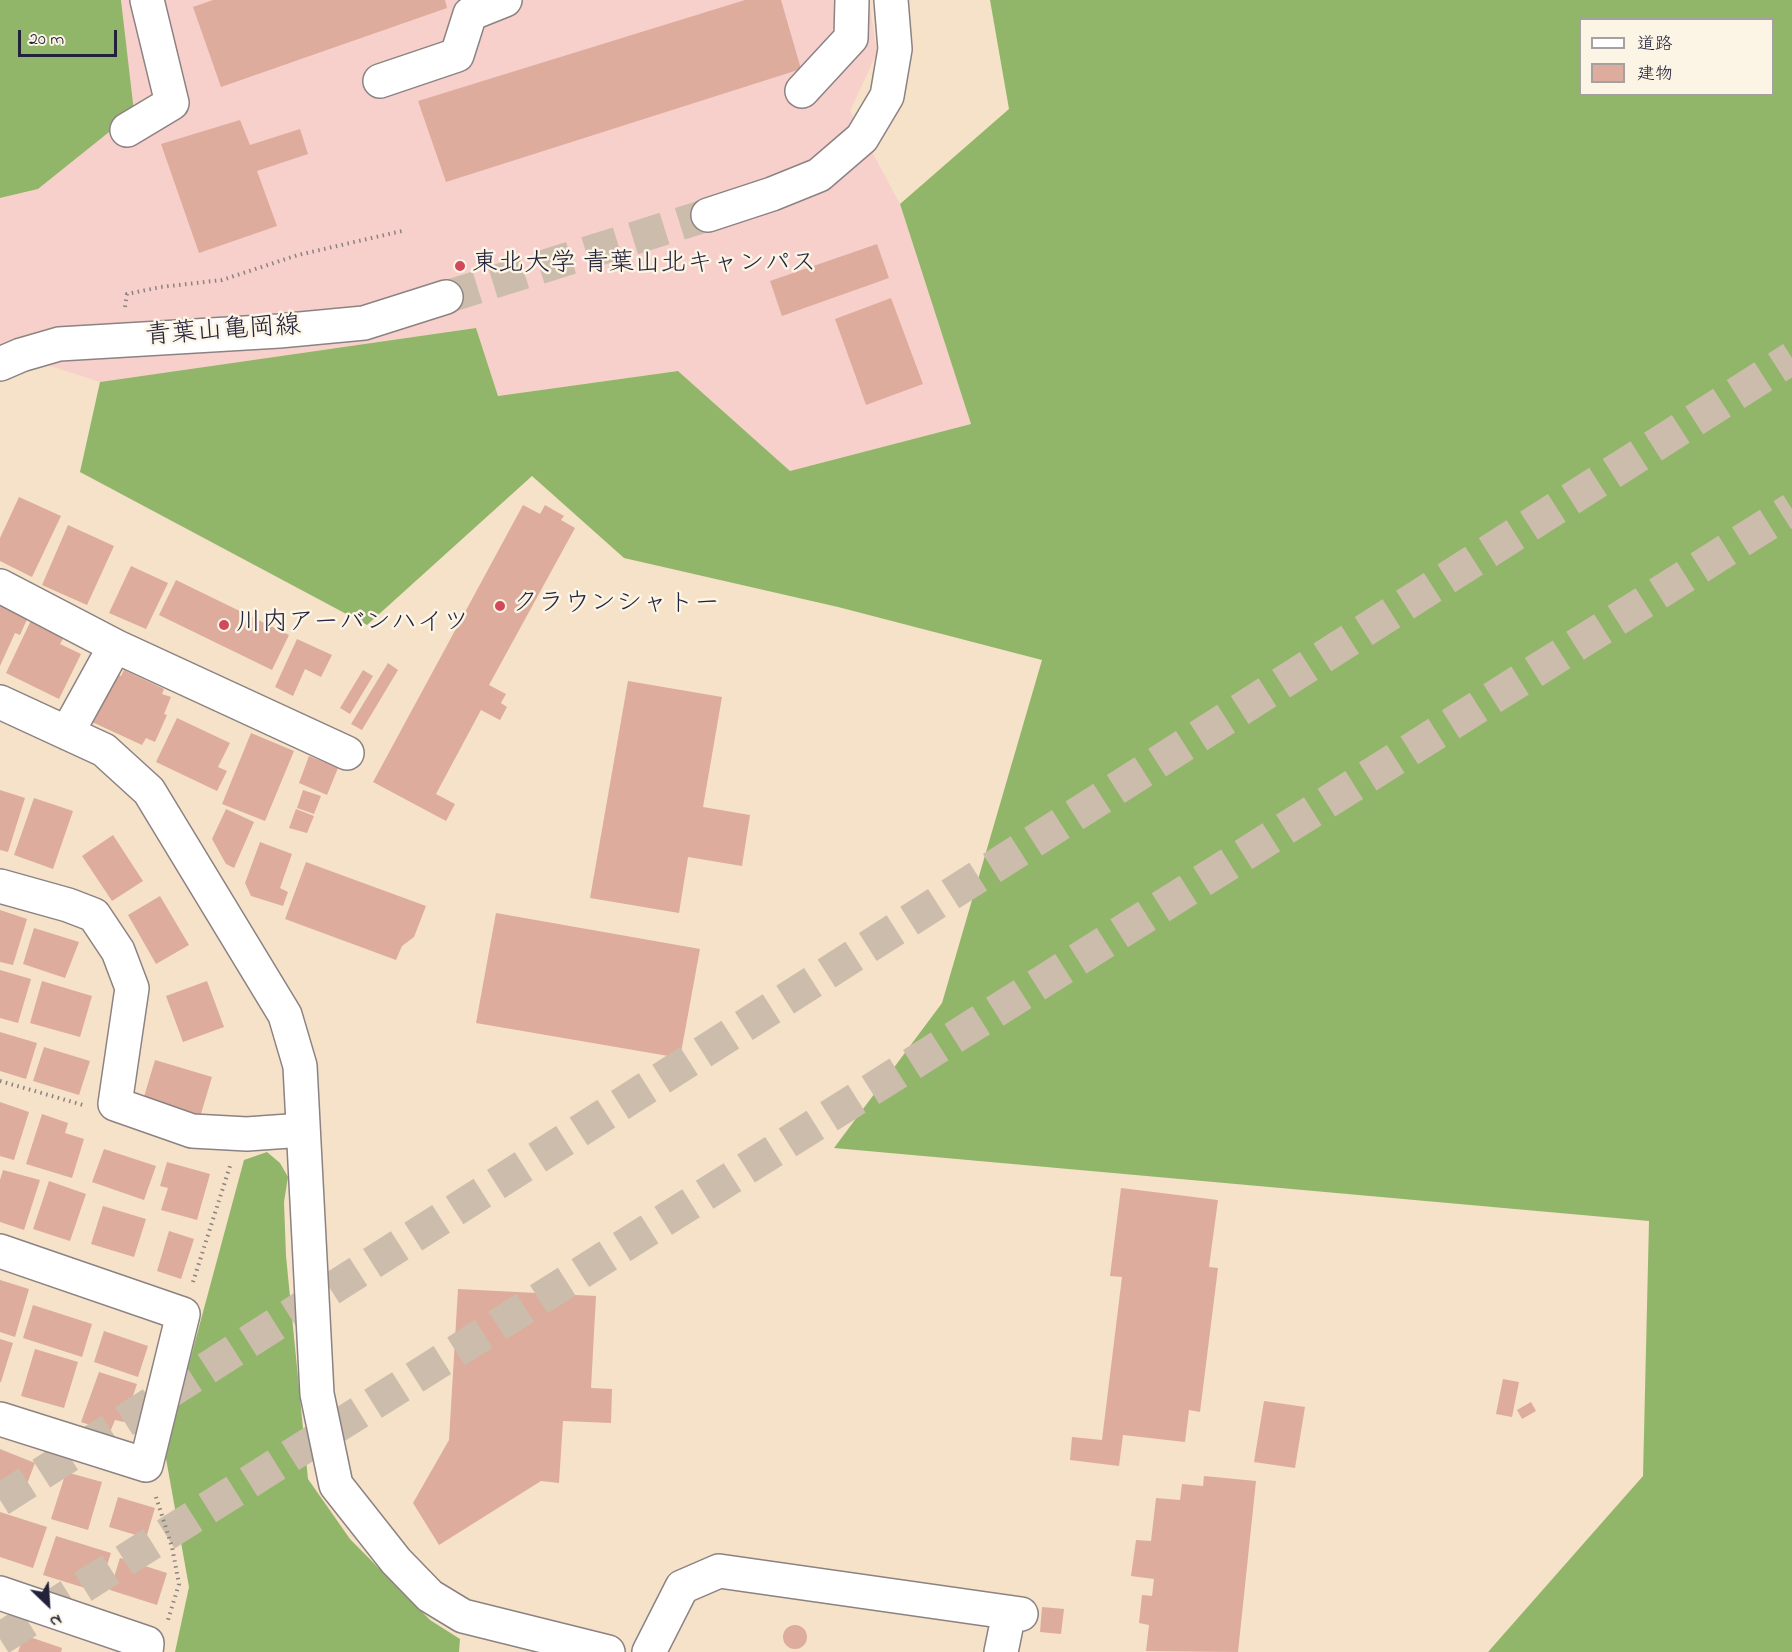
<!DOCTYPE html>
<meta charset="utf-8">
<style>
body{margin:0}
#map{position:relative;width:1792px;height:1652px;overflow:hidden;background:#f6e2c8;font-family:"Indie Flower","Klee One",sans-serif}
canvas{display:block}
.legend{position:absolute;left:1579px;top:18px;width:195px;height:78px;box-sizing:border-box;background:#fcf5e5;border:2px solid #a5a1a1;margin:0;padding:8px 10px;list-style:none;font-size:18px;color:#22223b}
.legend li{display:flex;align-items:center;gap:12px;height:30px}
.legend b{width:30px;border:2px solid #a5a1a1}
.north{position:absolute;left:18px;top:1574px;width:60px;height:60px;-webkit-text-stroke:4px #fcf5e5;paint-order:stroke;rotate:155deg;font-size:16px;font-weight:700;line-height:24px;text-align:center;color:#22223b}
.north::after{content:'';display:block;margin:auto;width:21px;height:27px;background:#22223b;clip-path:polygon(50% 0,100% 100%,50% 72%,0 100%)}
.scale{position:absolute;left:18px;top:30px;width:99px;height:27px;box-sizing:border-box;border:3px solid #22223b;border-top:0;padding-left:8px;font-size:18px;line-height:21px;white-space:nowrap;color:#22223b;-webkit-text-stroke:4px #fcf5e5;paint-order:stroke}
</style>
<div id="map">
<canvas width="1792" height="1652"></canvas>
<ul class="legend">
<li><b style="height:8px;background:#fff"></b>道路</li>
<li><b style="height:16px;background:#ddac9c"></b>建物</li>
</ul>
<div class="north">N</div>
<div class="scale">20 m</div>
</div>
<script>
const ctx = document.querySelector('canvas').getContext('2d');
ctx.lineJoin = 'round';
function fill(path, color) {
  ctx.fillStyle = color;
  ctx.fill(path, 'evenodd');
}
function shape(rows) {
  const path = new Path2D();
  for (const r of rows) {
    if (r.length === 3) {
      path.moveTo(r[0] + r[2], r[1]);
      path.arc(r[0], r[1], r[2], 0, 2 * Math.PI);
      continue;
    }
    path.moveTo(r[0], r[1]);
    for (let i = 2; i < r.length; i += 2) path.lineTo(r[i], r[i + 1]);
  }
  return path;
}
function stroke(path, color, width, dash) {
  ctx.strokeStyle = color;
  ctx.lineWidth = width;
  ctx.lineCap = dash ? 'butt' : 'round';
  ctx.setLineDash(dash || []);
  ctx.stroke(path);
}
function label(font, color, halo, rows, align = 'center') {
  ctx.font = font + ' "Indie Flower","Klee One",sans-serif';
  ctx.lineWidth = 5;
  ctx.setLineDash([]);
  ctx.textBaseline = 'middle';
  ctx.strokeStyle = halo;
  ctx.fillStyle = color;
  for (const [text, x, y, turn = 0] of rows) {
    ctx.save();
    ctx.translate(x, y);
    ctx.rotate((+turn || 0) * Math.PI / 180);
    ctx.textAlign = isNaN(turn) ? turn : align;
    if (halo) ctx.strokeText(text, 0, 0);
    ctx.fillText(text, 0, 0);
    ctx.restore();
  }
}
const built = shape([
 [121,0,869,0,877,53,850,111,900,204,971,424,790,471,678,371,498,396,476,328,100,382,0,350,0,198,38,189,133,112]
]);
const forest = shape([
 [0,0,121,0,134,112,38,189,0,198],
 [990,0,1792,0,1792,1652,1488,1652,1643,1476,1649,1221,834,1148,942,1003,1042,660,838,607,624,558,532,476,367,625,80,472,100,382,476,328,498,396,678,371,790,471,971,424,900,204,1009,109],
 [1580,20,1772,20,1772,94,1580,94],
 [267,1152,280,1163,288,1177,284,1202,286,1256,308,1479,350,1539,430,1620,460,1639,459,1652,175,1652,189,1587,165,1453,244,1160]
]);
const building = shape([
 [213,0,445,0,447,8,221,87,193,7],
 [745,0,781,0,801,69,446,182,418,101],
 [240,120,250,145,300,129,308,154,257,171,277,226,199,253,161,144],
 [877,244,889,278,782,316,770,281],
 [891,298,923,384,866,405,835,319],
 [19,497,61,516,32,577,0,561,0,538],
 [523,505,540,514,545,505,564,516,561,520,575,528,489,685,506,694,501,703,507,707,500,720,481,710,436,794,455,804,446,821,373,782],
 [68,525,114,546,87,605,42,585],
 [131,566,168,583,146,629,109,613],
 [176,580,289,635,272,670,159,615],
 [0,602,29,615,20,635,15,633,0,666],
 [34,614,65,635,60,644,81,654,59,699,6,673],
 [297,639,332,655,321,677,305,669,293,696,275,687],
 [388,663,398,670,362,730,351,724],
 [124,670,164,689,162,694,171,697,164,714,167,715,155,742,146,738,142,745,92,722,110,671,121,676],
 [363,670,373,676,350,714,340,708],
 [628,681,722,697,703,807,750,815,742,866,688,857,679,913,590,898],
 [177,718,230,743,218,767,227,771,217,791,156,762],
 [251,733,294,751,265,821,222,804],
 [309,756,338,768,327,795,299,783],
 [0,790,25,798,8,852,0,850],
 [303,790,321,796,314,814,297,808],
 [34,798,73,811,53,869,14,855],
 [226,809,254,822,234,868,226,864,212,839],
 [296,809,314,816,307,833,289,828],
 [113,835,143,881,112,901,82,856],
 [260,842,292,854,280,888,288,892,283,906,251,896,245,883],
 [306,862,426,906,414,937,402,946,396,960,285,919],
 [160,896,189,945,156,964,128,915],
 [0,910,27,919,13,965,0,962],
 [496,913,700,949,680,1058,476,1023],
 [34,928,79,942,65,978,23,964],
 [0,970,31,979,18,1023,0,1018],
 [42,981,92,996,80,1037,30,1023],
 [207,981,224,1027,183,1042,166,996],
 [0,1032,37,1043,26,1079,0,1071],
 [44,1047,90,1061,79,1095,33,1081],
 [155,1060,212,1077,200,1117,143,1100],
 [0,1102,29,1112,14,1160,0,1156],
 [42,1114,68,1123,65,1133,84,1139,72,1178,26,1164],
 [104,1149,156,1166,144,1200,92,1182],
 [167,1162,210,1174,197,1220,161,1210,168,1188,160,1186],
 [3,1170,40,1180,24,1230,0,1222,0,1180],
 [49,1181,86,1194,70,1241,33,1229],
 [1121,1188,1218,1200,1209,1267,1218,1268,1200,1412,1189,1410,1185,1442,1123,1435,1119,1466,1070,1460,1072,1437,1102,1440,1122,1277,1110,1276],
 [103,1206,146,1219,134,1257,91,1244],
 [169,1231,194,1239,181,1279,157,1271],
 [0,1280,29,1289,15,1337,0,1332],
 [458,1289,596,1296,591,1388,612,1389,611,1423,563,1421,559,1483,541,1481,439,1545,413,1503,449,1440],
 [33,1305,92,1324,82,1357,23,1338],
 [104,1331,148,1346,138,1377,94,1362],
 [0,1339,13,1343,1,1382,0,1382],
 [35,1349,78,1362,64,1408,21,1396],
 [99,1372,137,1384,124,1422,115,1420,110,1432,81,1422],
 [1503,1379,1519,1382,1512,1417,1496,1414],
 [1264,1401,1305,1407,1295,1468,1254,1462],
 [1531,1402,1536,1411,1522,1419,1517,1410],
 [0,1449,35,1463,18,1507,0,1500],
 [66,1472,102,1482,88,1530,51,1519],
 [1204,1476,1256,1481,1238,1652,1146,1651,1149,1625,1139,1623,1142,1595,1152,1596,1154,1579,1131,1576,1136,1540,1151,1541,1156,1498,1180,1500,1182,1484,1203,1486],
 [118,1497,155,1508,146,1538,109,1527],
 [0,1512,47,1527,33,1568,0,1557],
 [56,1536,111,1553,98,1592,43,1575],
 [120,1558,167,1573,157,1605,110,1590],
 [1042,1607,1064,1609,1061,1634,1040,1632],
 [795,1637,12],
 [24,1635,62,1648,61,1652,18,1652]
]);
const minorTunnel = shape([
 [446,297,708,215]
]);
const highwayTunnel = shape([
 [0,1500,1792,358],
 [0,1639,1792,509]
]);
const path = shape([
 [125,307,127,294,161,287,222,280,298,255,402,231],
 [0,1081,83,1105],
 [193,1282,230,1166],
 [156,1497,172,1547,179,1584,168,1620]
]);
const minor = shape([
 [380,81,457,55,470,14,505,0],
 [802,91,851,38,852,0],
 [127,130,172,103,147,0],
 [708,215,772,194,819,175,862,138,887,96,895,49,891,0],
 [0,364,21,355,59,344,279,331,364,323,446,297],
 [0,586,115,646,67,733],
 [115,646,347,753],
 [0,702,104,750,149,791,285,1015,300,1066,317,1394,336,1485,396,1561,430,1596,463,1616,608,1652],
 [0,886,68,905,94,915,118,951,132,988,115,1104,192,1131,247,1134,303,1130],
 [0,1251,183,1314,146,1465,0,1419],
 [0,1593,147,1643,146,1652],
 [649,1652,682,1587,719,1571,1021,1614],
 [1001,1652,1009,1613]
]);
const markers = [
 [460,266,6,"#d1495b"],
 [500,606,6,"#d1495b"],
 [224,625,6,"#d1495b"]
];
const poiNames = [
 ["東北大学 青葉山北キャンパス",472,266],
 ["クラウンシャトー",512,606],
 ["川内アーバンハイツ",236,625]
];
const streetNames = [
 ["青葉山亀岡線",223,333,-4]
];
fill(built, '#f7d0cc');
fill(forest, '#91b66a');
fill(building, '#ddac9c');
stroke(minorTunnel, '#ccbcac', 33, [33, 16]);
stroke(highwayTunnel, '#ccbcac', 33, [33, 16]);
stroke(minor, '#8c8282', 36);
stroke(path, '#8c8282', 4, [1.5, 4.5]);
stroke(minor, '#fff', 33);
for (const [x, y, r, color] of markers) {
  const dot = new Path2D();
  dot.arc(x, y, r, 0, 2 * Math.PI);
  ctx.fillStyle = color;
  ctx.fill(dot);
  stroke(dot, '#fcf5e5', 2);
}
label('26px', '#22223b', '#fcf5e5', poiNames, 'left');
label('26px', '#22223b', '#fcf5e5', streetNames);
</script>
